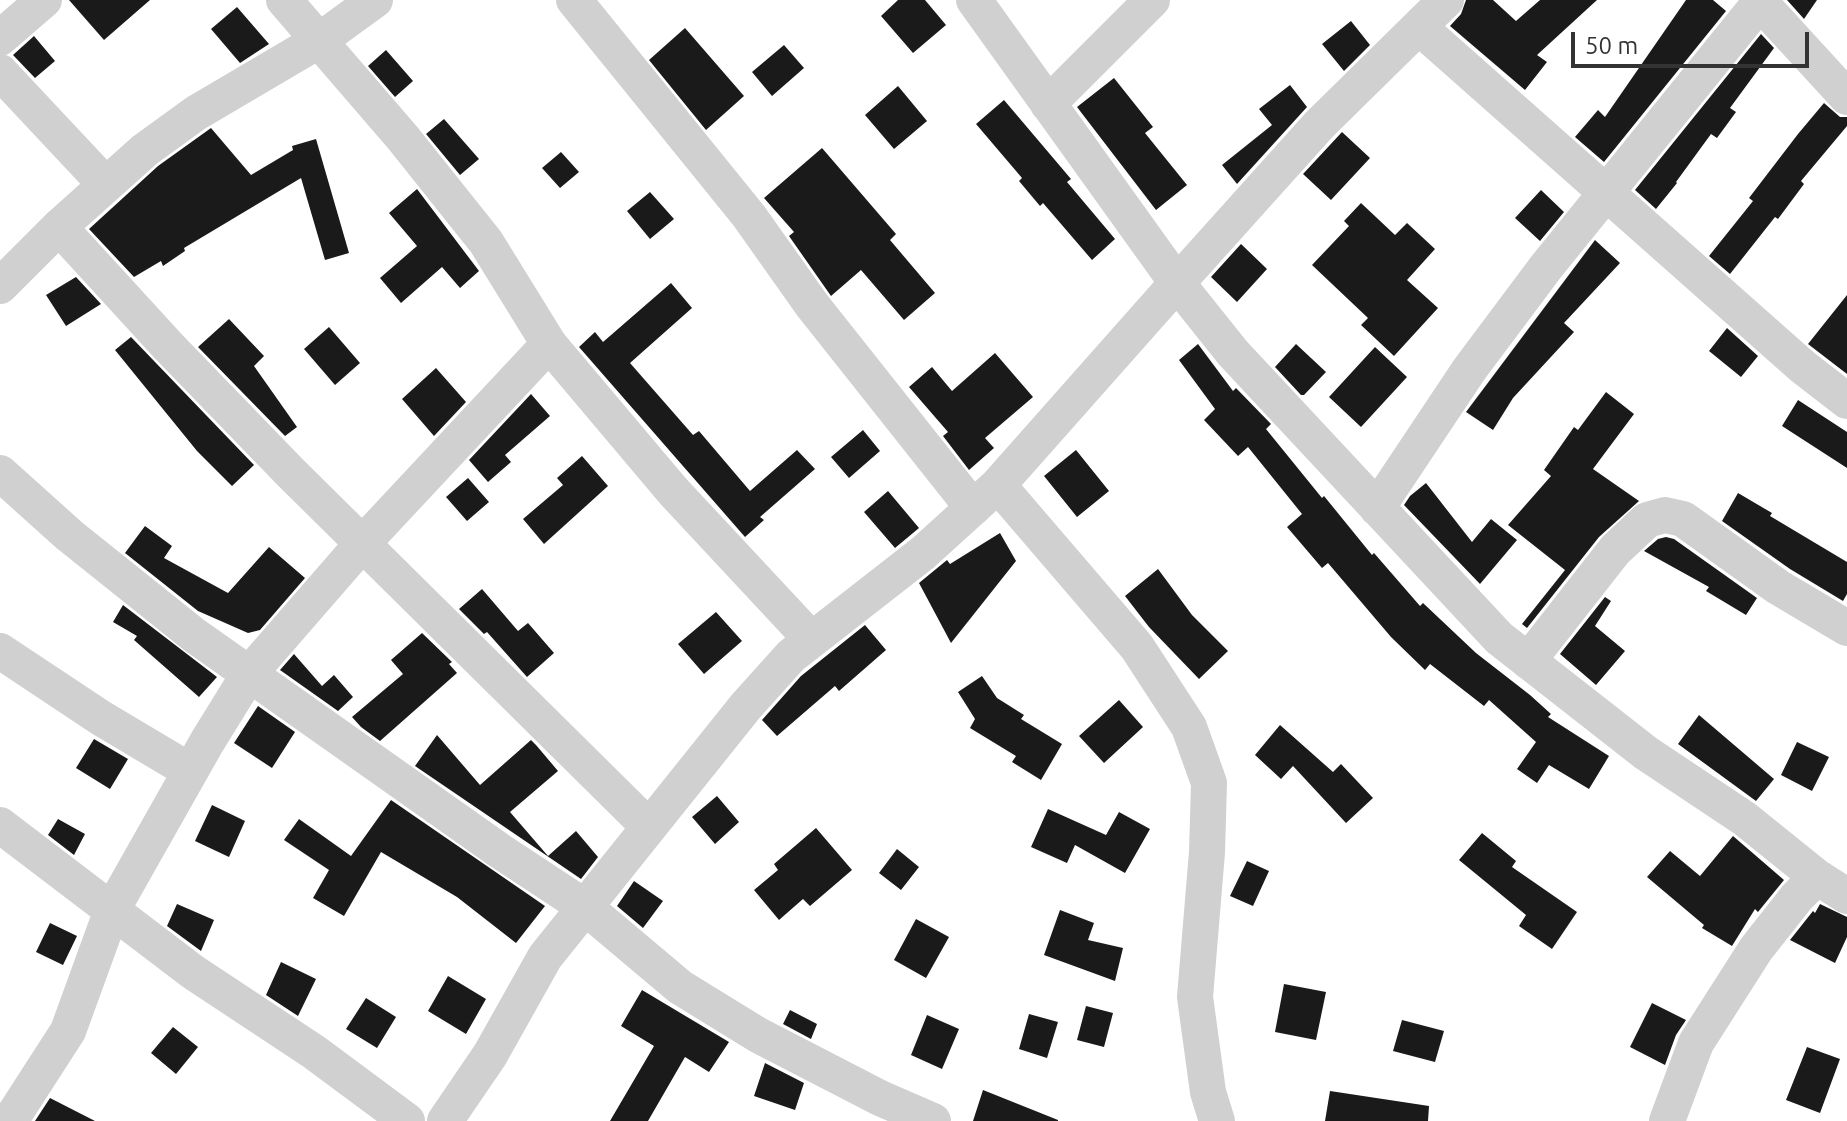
<!DOCTYPE html>
<style>
body{margin:0}
#map{position:relative;width:1847px;height:1121px;overflow:hidden;background:#fff;font-family:Ubuntu,sans-serif}
canvas{display:block}
.scale{position:absolute;left:1571px;top:32px;width:238px;height:36px;box-sizing:border-box;border:4px solid #333;border-top:0;padding-left:10px;font-size:24px;line-height:28px;white-space:nowrap;color:#333;-webkit-text-stroke:6px #fff;paint-order:stroke}
</style>
<div id="map">
<canvas width="1847" height="1121"></canvas>
<div class="scale">50 m</div>
</div>
<script>
const ctx = document.querySelector('canvas').getContext('2d');
ctx.lineJoin = 'round';
function fill(path, color) {
  ctx.fillStyle = color;
  ctx.fill(path, 'evenodd');
}
function shape(rows) {
  const path = new Path2D();
  for (const r of rows) {
    path.moveTo(r[0], r[1]);
    for (let i = 2; i < r.length; i += 2) path.lineTo(r[i], r[i + 1]);
  }
  return path;
}
function stroke(path, color, width, dash) {
  ctx.strokeStyle = color;
  ctx.lineWidth = width;
  ctx.lineCap = dash ? 'butt' : 'round';
  ctx.setLineDash(dash || []);
  ctx.stroke(path);
}
const building = shape([
 [69,0,150,0,104,40],
 [898,0,925,0,946,25,913,53,881,16],
 [1466,0,1493,0,1516,21,1540,0,1597,0,1537,55,1547,62,1525,90,1450,26,1461,14],
 [1686,0,1713,0,1726,11,1604,162,1575,137,1598,110,1605,117],
 [1787,0,1817,0,1804,19],
 [237,7,269,44,240,63,211,29],
 [1351,21,1370,45,1344,71,1322,44],
 [685,28,744,96,706,130,649,60],
 [1761,34,1774,48,1730,108,1736,112,1717,138,1711,134,1676,182,1677,183,1656,209,1635,190],
 [34,36,55,61,35,78,13,55],
 [784,45,804,68,772,96,752,72],
 [386,50,413,81,395,97,368,66],
 [1114,78,1153,127,1145,133,1187,185,1156,210,1077,107],
 [1290,85,1307,107,1237,184,1222,165,1272,125,1259,109],
 [898,86,927,121,894,149,865,115],
 [1004,100,1071,179,1067,182,1115,239,1092,260,1043,203,1040,206,1019,181,1022,178,976,124],
 [1824,103,1840,117,1847,117,1847,126,1801,181,1804,184,1778,219,1775,217,1730,274,1709,256,1753,201,1749,198,1798,134],
 [444,119,479,159,460,175,426,134],
 [211,128,251,175,293,150,292,146,316,139,349,253,325,260,301,178,184,248,185,251,163,266,161,261,134,277,89,229,158,166],
 [1342,132,1370,158,1331,200,1303,174],
 [822,148,896,234,890,240,935,293,904,320,861,270,831,296,789,236,794,232,764,198],
 [561,152,579,172,560,188,542,168],
 [417,189,479,271,460,288,442,267,401,303,380,278,417,246,389,213],
 [1541,190,1564,212,1540,241,1515,218],
 [650,192,674,219,650,239,627,211],
 [1361,203,1395,235,1407,223,1435,249,1407,280,1438,308,1394,356,1361,325,1368,318,1312,265,1349,226,1344,221],
 [1595,240,1620,263,1564,323,1574,332,1513,398,1493,430,1466,412],
 [1241,244,1267,269,1237,302,1211,277],
 [76,277,101,304,66,326,46,295],
 [671,283,692,308,630,363,693,435,699,431,750,491,797,450,815,469,760,517,764,520,745,537,579,347,595,332,603,342],
 [1847,295,1847,374,1808,344],
 [229,319,264,356,254,366,297,427,285,436,198,347],
 [329,327,360,363,335,385,304,349],
 [1727,328,1758,356,1741,377,1709,351],
 [131,337,254,465,232,486,197,451,115,350],
 [1198,344,1233,391,1236,388,1271,424,1266,429,1322,498,1324,496,1372,555,1374,553,1420,606,1423,603,1476,653,1530,695,1551,714,1548,717,1609,756,1589,789,1549,765,1537,783,1517,769,1536,742,1489,700,1484,706,1430,664,1425,670,1391,637,1328,563,1322,568,1287,527,1302,514,1248,447,1238,456,1204,420,1215,409,1179,360],
 [1296,344,1326,372,1304,395,1301,395,1275,367],
 [1375,347,1407,377,1361,427,1329,397],
 [995,353,1033,397,985,438,994,448,969,470,943,436,948,432,909,387,932,367,952,391],
 [436,368,466,402,434,436,402,399],
 [1606,392,1634,414,1593,469,1639,501,1599,537,1527,628,1522,624,1565,570,1508,525,1551,476,1544,470,1574,427,1578,430],
 [531,394,550,416,505,455,511,462,488,482,469,460],
 [1798,400,1847,432,1847,468,1782,426],
 [863,430,880,451,849,478,831,457],
 [1076,450,1109,491,1077,517,1044,476],
 [582,456,608,486,544,544,523,519,563,485,557,478],
 [468,478,489,502,467,521,446,497],
 [1426,483,1472,542,1491,519,1517,540,1480,584,1404,505,1410,496],
 [888,491,919,528,895,548,864,512],
 [1738,493,1772,513,1770,516,1847,562,1847,594,1843,601,1790,569,1722,521],
 [145,526,172,546,164,558,228,593,269,547,305,578,260,630,248,633,198,611,125,553],
 [1000,533,1016,561,951,643,919,583,947,560,950,564],
 [1666,537,1674,539,1757,598,1746,615,1706,591,1709,587,1644,551,1658,539],
 [1158,569,1192,615,1228,651,1199,679,1149,627,1125,596],
 [482,589,518,631,528,623,554,653,527,677,487,632,484,634,459,609],
 [1605,597,1611,601,1595,626,1625,651,1596,685,1560,654],
 [123,605,217,677,199,697,134,640,137,636,113,622],
 [716,612,742,641,704,674,678,644],
 [865,625,886,650,839,691,835,686,777,736,762,720,801,676],
 [422,633,452,662,449,664,457,673,380,741,361,727,352,717,403,674,391,660],
 [294,654,322,686,334,675,353,697,338,711,280,670],
 [982,676,997,698,1024,715,1021,719,1062,744,1041,780,1012,762,1016,756,970,728,975,719,958,692],
 [1119,700,1143,727,1104,763,1079,736],
 [258,706,295,732,272,768,234,743],
 [1699,715,1774,779,1756,801,1678,744],
 [1280,725,1333,772,1341,764,1373,798,1346,823,1293,766,1281,779,1255,755],
 [437,735,480,785,531,740,536,745,558,771,510,812,548,856,576,831,598,857,581,879,415,766],
 [94,739,128,759,110,789,76,768],
 [1797,742,1829,757,1812,791,1781,775],
 [717,796,739,822,715,844,692,817],
 [391,800,545,906,516,943,457,897,381,852,344,916,313,898,329,870,284,840,299,819,351,856],
 [212,805,245,821,229,857,195,841],
 [1048,809,1106,835,1119,812,1150,829,1125,873,1075,845,1067,863,1031,847],
 [58,819,85,834,74,855,48,835],
 [816,828,852,870,810,906,803,899,779,920,754,890,778,870,774,864],
 [1482,833,1516,861,1512,867,1577,912,1552,949,1519,926,1526,915,1459,860],
 [1733,836,1784,880,1758,912,1755,909,1732,946,1702,928,1704,925,1647,877,1670,851,1700,876],
 [897,849,919,867,901,890,879,873],
 [1247,861,1269,871,1253,906,1230,896],
 [634,881,663,901,643,928,617,906],
 [177,904,214,920,201,951,167,926],
 [1820,904,1847,917,1847,937,1835,963,1790,940,1813,911,1815,913],
 [1060,910,1094,923,1088,940,1123,948,1115,981,1044,955],
 [916,919,949,937,926,978,894,960],
 [50,923,77,936,63,965,36,952],
 [281,962,316,979,298,1016,266,995],
 [448,976,486,999,466,1034,428,1011],
 [1284,984,1326,992,1316,1040,1275,1032],
 [642,990,729,1042,709,1072,685,1057,648,1121,610,1121,654,1046,621,1026],
 [366,998,396,1017,377,1048,346,1029],
 [1652,1003,1686,1020,1676,1035,1665,1065,1630,1047],
 [1086,1006,1113,1013,1104,1047,1077,1040],
 [790,1010,817,1024,811,1039,783,1024],
 [1029,1014,1058,1022,1047,1058,1019,1049],
 [927,1015,959,1029,942,1069,911,1055],
 [1402,1020,1444,1031,1435,1062,1393,1051],
 [173,1027,198,1047,176,1074,151,1053],
 [1807,1047,1840,1059,1820,1113,1786,1100],
 [765,1063,804,1083,795,1110,754,1096],
 [983,1090,1058,1120,1058,1121,973,1121],
 [1330,1091,1429,1106,1428,1121,1325,1121],
 [50,1098,95,1121,35,1121]
]);
const street = shape([
 [284,0,403,138,486,242,549,344,673,491,811,639],
 [574,0,749,216,812,305,973,508],
 [974,0,1177,283,998,485,1137,647,1189,727,1209,783,1207,852,1195,997,1208,1092,1217,1121],
 [1446,0,1319,125,1177,283,1233,353,1499,638,1646,753,1745,819,1817,877,1847,896],
 [1758,0,1847,97],
 [1419,27,1803,367,1847,401],
 [0,38,44,0],
 [0,72,106,185],
 [1048,104,1152,0],
 [59,227,168,346,290,472,648,826],
 [0,286,59,227,145,150,196,113,320,40,375,0],
 [0,473,69,535,194,635,500,851,585,907,680,987,758,1035,880,1098,933,1121],
 [1377,508,1469,370,1546,267,1762,0],
 [0,651,101,718,190,771],
 [1528,661,1615,550,1647,520,1665,515,1683,519,1778,587,1847,628],
 [0,825,193,972,314,1052,407,1121],
 [10,1121,68,1031,112,910,207,742,249,674,362,544,549,344],
 [445,1121,490,1055,545,957,746,706,791,656,923,553,998,485],
 [1667,1121,1696,1043,1756,949,1797,897,1817,877]
]);
fill(building, '#1a1a1a');
stroke(street, '#d0d0d0', 36);
</script>
